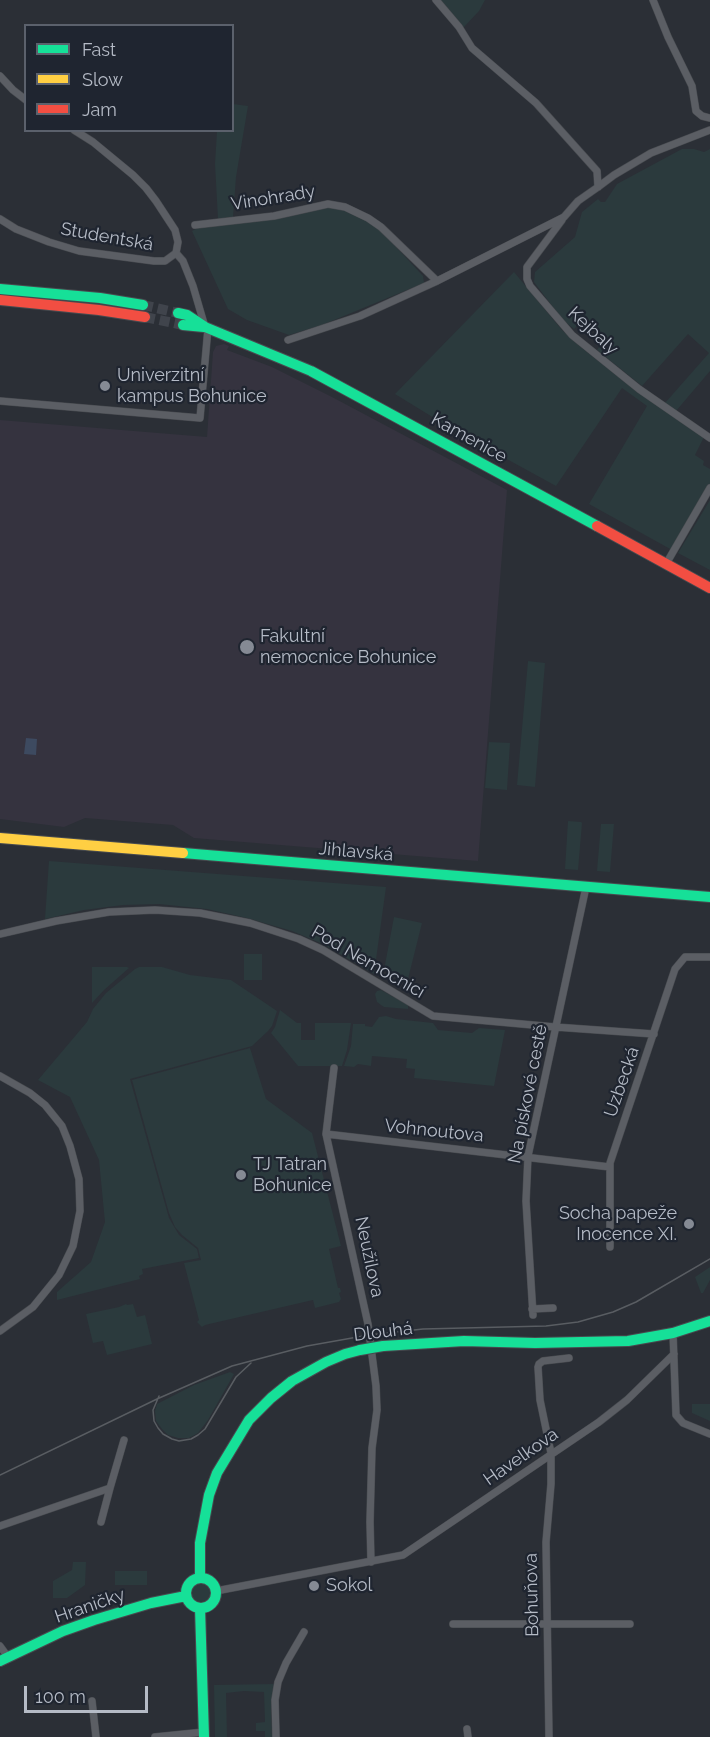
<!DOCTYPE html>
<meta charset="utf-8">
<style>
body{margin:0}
#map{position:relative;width:710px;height:1737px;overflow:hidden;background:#2b2f36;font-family:Raleway,sans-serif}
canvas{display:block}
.legend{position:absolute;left:24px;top:24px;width:210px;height:108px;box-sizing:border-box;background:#1f2530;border:2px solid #5b616c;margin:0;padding:8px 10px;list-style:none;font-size:18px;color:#b5bbc6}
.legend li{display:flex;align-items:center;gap:12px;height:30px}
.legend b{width:30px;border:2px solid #5b616c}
.scale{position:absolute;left:24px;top:1686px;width:124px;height:27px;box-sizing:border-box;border:3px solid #b5bbc6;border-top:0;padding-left:8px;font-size:18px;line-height:21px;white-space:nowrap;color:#b5bbc6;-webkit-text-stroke:4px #1f2530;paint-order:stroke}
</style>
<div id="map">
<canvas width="710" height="1737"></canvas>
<ul class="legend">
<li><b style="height:8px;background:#16e098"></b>Fast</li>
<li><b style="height:8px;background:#ffcf43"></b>Slow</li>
<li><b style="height:8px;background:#f24e42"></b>Jam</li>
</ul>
<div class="scale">100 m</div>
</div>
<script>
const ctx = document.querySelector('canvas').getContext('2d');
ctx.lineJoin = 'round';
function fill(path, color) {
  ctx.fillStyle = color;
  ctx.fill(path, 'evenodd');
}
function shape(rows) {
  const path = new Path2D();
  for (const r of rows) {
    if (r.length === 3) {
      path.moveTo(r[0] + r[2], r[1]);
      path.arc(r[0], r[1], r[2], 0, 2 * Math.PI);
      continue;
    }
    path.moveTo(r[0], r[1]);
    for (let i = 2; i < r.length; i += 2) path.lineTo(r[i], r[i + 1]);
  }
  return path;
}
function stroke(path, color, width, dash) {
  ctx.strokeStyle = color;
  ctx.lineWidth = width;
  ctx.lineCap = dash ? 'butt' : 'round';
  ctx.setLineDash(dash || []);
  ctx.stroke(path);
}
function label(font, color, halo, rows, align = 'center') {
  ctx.font = font + ' Raleway,sans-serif';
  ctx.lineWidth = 4.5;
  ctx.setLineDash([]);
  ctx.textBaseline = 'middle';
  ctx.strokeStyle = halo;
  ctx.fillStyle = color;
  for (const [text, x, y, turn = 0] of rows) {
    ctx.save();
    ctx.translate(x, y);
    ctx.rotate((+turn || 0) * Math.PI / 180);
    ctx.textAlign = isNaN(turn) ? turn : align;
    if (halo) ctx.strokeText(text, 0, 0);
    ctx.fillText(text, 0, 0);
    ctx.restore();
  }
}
const medical = shape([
 [224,344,229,346,227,350,272,367,332,397,507,490,478,861,194,838,173,825,85,818,64,827,0,819,0,420,207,437,213,352,216,346]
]);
const green = shape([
 [439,0,485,0,479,11,463,28],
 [233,104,248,106,236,177,233,217,218,219,215,164,217,131,232,130],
 [682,149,694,149,704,152,710,149,710,371,676,411,665,403,709,353,688,334,642,386,597,350,604,341,593,330,591,332,578,325,574,329,562,319,534,282,535,272,575,237,582,212,598,199,601,202,605,202,617,184],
 [329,206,345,209,366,219,383,233,423,276,424,283,322,325,289,335,247,320,228,309,192,231,199,227,276,219],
 [514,272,562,330,582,348,631,386,631,387,639,393,640,392,666,412,684,423,704,437,695,455,704,461,703,465,710,469,710,485,672,550,589,504,647,406,622,388,556,486,452,429,395,394],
 [710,500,710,570,678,553],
 [528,661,545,663,535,787,517,785],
 [489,742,510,743,507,790,485,788],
 [568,821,581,822,582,823,578,870,565,869],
 [601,824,614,824,610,872,597,871],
 [49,861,386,887,374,974,323,944,292,931,247,918,207,909,159,904,123,905,84,910,45,919],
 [394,917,422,923,407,983,384,970],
 [244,954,262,954,262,980,244,980],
 [92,967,127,967,129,968,104,990,92,1003],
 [139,967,162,967,190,975,231,980,277,1011,272,1026,268,1031,252,1046,130,1079,169,1218,179,1235,197,1249,199,1258,142,1269,143,1274,139,1276,140,1279,57,1300,57,1292,91,1262,105,1222,99,1160,70,1097,38,1080,87,1022,93,1009,106,993,135,969],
 [381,990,408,1005,408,1009,384,1007,381,1005,377,1002,375,994,377,991],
 [280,1010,297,1023,301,1023,301,1040,315,1040,315,1023,351,1023,347,1050,342,1066,298,1066,271,1033,275,1027],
 [386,1016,396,1019,433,1023,438,1030,472,1033,479,1028,505,1030,494,1086,414,1078,415,1069,406,1068,407,1059,372,1056,371,1066,358,1064,354,1067,344,1066,351,1046,353,1024,365,1024,365,1026,372,1027,379,1017],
 [250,1048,266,1099,312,1133,341,1246,329,1249,338,1288,340,1288,341,1292,339,1293,341,1299,339,1302,315,1308,313,1300,205,1325,202,1327,197,1322,199,1320,184,1263,201,1260,198,1248,182,1235,175,1227,169,1213,132,1080],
 [710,1267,710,1280,703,1293,701,1293,695,1277],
 [126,1304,127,1305,133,1304,137,1317,145,1315,152,1344,107,1355,103,1341,93,1343,86,1314,119,1307],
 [230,1372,234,1374,208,1420,198,1433,189,1438,178,1438,168,1435,162,1429,156,1421,155,1411,157,1404,194,1385],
 [692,1404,710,1404,710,1421,692,1413],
 [73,1562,86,1562,85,1585,67,1598,53,1598,53,1581,72,1570],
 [115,1571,147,1571,147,1585,115,1585],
 [201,1592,10],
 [274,1684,271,1709,272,1737,265,1737,265,1731,256,1731,256,1723,265,1722,264,1692,244,1691,226,1693,227,1737,215,1737,214,1685]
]);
const water = shape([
 [26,738,37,739,36,755,24,754]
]);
const secondaryTunnel = shape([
 [143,305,178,313],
 [145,317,183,325]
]);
const street = shape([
 [436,0,459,27,472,48,536,103,597,171,598,187],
 [653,0,668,37,692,86,696,111,702,116,710,118],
 [0,76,13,90,26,100],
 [74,130,93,142,133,175,146,188,156,201,175,230,178,242,176,253],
 [0,219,16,229,49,242,79,251,154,261,165,261,176,253],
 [562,220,527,267,527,279,530,286,572,335,639,389,710,438],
 [195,225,274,216,328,204,345,207,368,218,381,227,437,281],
 [176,253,183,261,193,286,205,327],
 [288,340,360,316,437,281,564,217,578,201,598,187,614,175,651,153,710,130],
 [0,401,200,418,208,328],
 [666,564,710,488],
 [0,934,56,921,109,912,155,910,200,913,250,923,299,939,323,950,433,1016,555,1027,654,1034],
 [334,1068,326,1134,368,1324,376,1386,377,1410,372,1448,370,1522,371,1562],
 [0,1076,30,1093,45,1105,62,1126,70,1146,79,1179,80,1211,73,1246,59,1275,33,1307,0,1331],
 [326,1134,610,1167],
 [610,1247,610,1163,675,969,685,957,710,957],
 [532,1309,553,1308],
 [533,1315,526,1201,528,1156,586,887],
 [673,1333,676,1415,683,1423,710,1434],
 [101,1522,110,1488],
 [0,1526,110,1488,124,1440],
 [216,1591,403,1555,599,1422,627,1400,674,1354],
 [453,1624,630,1624],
 [0,1646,8,1657],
 [92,1701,96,1737],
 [467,1729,468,1737],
 [155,1737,204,1732],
 [276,1737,275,1700,278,1682,286,1663,304,1632],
 [549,1737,546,1542,551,1484,551,1453,540,1400,538,1367,539,1364,543,1361,569,1358]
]);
const fast = shape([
 [0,289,100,298,143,305],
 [178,313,187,315,205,327,311,371,597,526],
 [183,325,204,327],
 [183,853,710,897],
 [383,1346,464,1341,535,1343,628,1341,673,1333,710,1321],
 [200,1578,200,1543,209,1495,217,1473,249,1420,271,1398,292,1381,326,1362,345,1354,360,1350],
 [201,1593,15],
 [200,1608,204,1737],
 [0,1661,63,1631,94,1620,151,1603,186,1596]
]);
const slow = shape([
 [0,838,183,853]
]);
const jam = shape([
 [0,300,99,310,145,317],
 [597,526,710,588]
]);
const tram = shape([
 [159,1396,153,1410,154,1421,158,1428,163,1434,172,1439,179,1441,191,1439,198,1435,205,1429,236,1377,251,1363],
 [0,1475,157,1399,232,1366,307,1346,369,1335,423,1329,546,1326,578,1322,613,1312,636,1302,710,1259]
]);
const fastBridge = shape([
 [360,1350,383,1346]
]);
const markers = [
 [105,386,6,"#858a94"],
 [247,647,8,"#858a94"],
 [241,1175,6,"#858a94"],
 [689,1224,6,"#858a94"],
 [314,1586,6,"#858a94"]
];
const streetNames = [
 ["Vinohrady",273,198,-9],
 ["Studentská",107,237,10],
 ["Kejbaly",593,331,43],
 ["Kamenice",469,438,29],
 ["Jihlavská",356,852,5],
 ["Pod Nemocnicí",368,962,30],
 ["Uzbecká",622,1082,-71],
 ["Na pískové cestě",528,1094,-79],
 ["Vohnoutova",434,1131,6],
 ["Neužilova",369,1257,78],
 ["Dlouhá",383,1332,-7],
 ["Havelkova",521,1457,-35],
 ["Bohuňova",532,1595,-91],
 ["Hraničky",90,1606,-19]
];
const poiNames = [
 ["Univerzitní",117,376],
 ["kampus Bohunice",117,397],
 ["Fakultní",260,637],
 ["nemocnice Bohunice",260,658],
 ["TJ Tatran",253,1165],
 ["Bohunice",253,1186],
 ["Socha papeže",677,1214,"right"],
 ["Inocence XI.",677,1235,"right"],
 ["Sokol",326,1586]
];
fill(medical, '#35333f');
fill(green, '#2b3a3d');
fill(water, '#3d4a60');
stroke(secondaryTunnel, '#40444c', 10, [10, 5]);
stroke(street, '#474a4f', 8);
stroke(fast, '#474a4f', 12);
stroke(slow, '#474a4f', 12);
stroke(jam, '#474a4f', 12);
stroke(street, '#5b5e64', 7);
stroke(fast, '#16e098', 10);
stroke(slow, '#ffcf43', 10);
stroke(jam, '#f24e42', 10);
stroke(tram, '#595d62', 1.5);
stroke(fastBridge, '#474a4f', 12, []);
stroke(fastBridge, '#16e098', 10);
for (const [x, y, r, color] of markers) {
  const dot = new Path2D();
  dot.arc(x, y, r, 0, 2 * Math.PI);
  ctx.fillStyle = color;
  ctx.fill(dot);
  stroke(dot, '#1f2530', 2);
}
label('18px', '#b5bbc6', '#1f2530', streetNames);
label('18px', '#b5bbc6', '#1f2530', poiNames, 'left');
</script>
